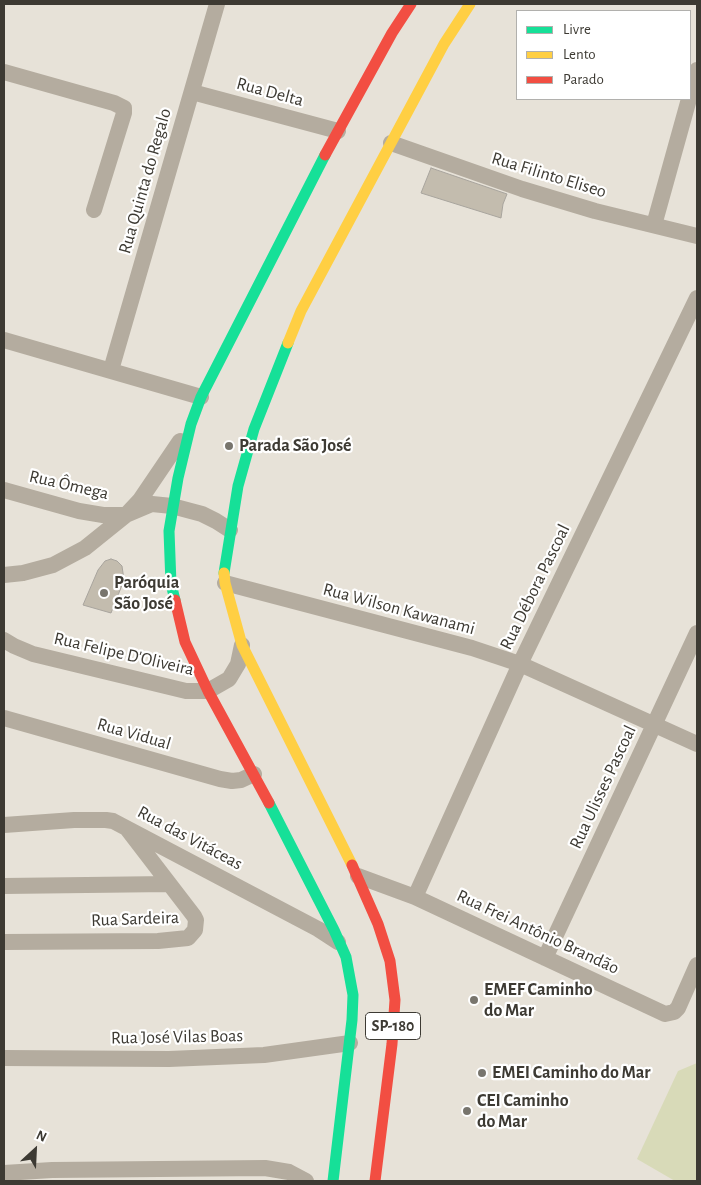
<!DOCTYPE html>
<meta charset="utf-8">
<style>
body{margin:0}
#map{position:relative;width:701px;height:1185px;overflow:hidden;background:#e7e2d8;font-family:"Alegreya Sans",sans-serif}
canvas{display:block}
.frame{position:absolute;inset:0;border:5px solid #3d3a33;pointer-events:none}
.legend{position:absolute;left:516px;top:10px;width:175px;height:90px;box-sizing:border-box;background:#fff;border:1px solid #b1b0ad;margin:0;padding:6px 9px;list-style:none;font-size:15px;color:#3d3a33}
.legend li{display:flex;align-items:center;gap:10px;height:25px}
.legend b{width:25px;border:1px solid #b1b0ad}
.north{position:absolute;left:10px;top:1125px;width:50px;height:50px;-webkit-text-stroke:4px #fff;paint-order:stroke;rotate:25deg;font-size:14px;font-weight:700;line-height:20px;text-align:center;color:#3d3a33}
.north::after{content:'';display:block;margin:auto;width:18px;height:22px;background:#3d3a33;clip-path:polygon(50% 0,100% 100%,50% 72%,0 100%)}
</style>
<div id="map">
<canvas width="701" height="1185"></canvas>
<div class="frame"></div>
<ul class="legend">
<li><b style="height:6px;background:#16e098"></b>Livre</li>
<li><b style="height:6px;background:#ffcf43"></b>Lento</li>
<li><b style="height:6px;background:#f24e42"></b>Parado</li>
</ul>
<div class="north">N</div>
</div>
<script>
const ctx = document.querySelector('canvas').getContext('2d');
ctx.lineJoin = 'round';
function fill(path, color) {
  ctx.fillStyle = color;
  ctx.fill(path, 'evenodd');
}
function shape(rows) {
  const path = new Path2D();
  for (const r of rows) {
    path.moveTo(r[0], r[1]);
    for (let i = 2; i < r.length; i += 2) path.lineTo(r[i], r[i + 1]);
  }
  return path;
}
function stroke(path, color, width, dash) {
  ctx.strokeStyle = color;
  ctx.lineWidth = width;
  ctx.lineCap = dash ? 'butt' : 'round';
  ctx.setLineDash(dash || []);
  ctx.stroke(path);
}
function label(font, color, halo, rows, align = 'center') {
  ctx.font = font + ' "Alegreya Sans",sans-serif';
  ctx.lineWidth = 4.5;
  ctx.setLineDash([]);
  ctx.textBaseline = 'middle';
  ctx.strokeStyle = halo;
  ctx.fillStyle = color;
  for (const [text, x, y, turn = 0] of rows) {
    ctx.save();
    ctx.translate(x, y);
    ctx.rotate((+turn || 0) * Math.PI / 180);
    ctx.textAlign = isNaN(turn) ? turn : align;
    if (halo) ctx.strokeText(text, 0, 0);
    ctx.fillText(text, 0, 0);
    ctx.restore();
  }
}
const green = shape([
 [697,1063,697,1181,675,1181,637,1159,678,1071]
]);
const building = shape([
 [431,168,507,194,503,204,501,218,421,193,431,168],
 [111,559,117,561,122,566,124,580,111,613,83,605,98,570,105,561,111,559]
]);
const street = shape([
 [4,72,114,103,124,108,124,113,94,210],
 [192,92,338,131],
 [690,97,697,70],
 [391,143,522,189,595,211,697,236],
 [654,225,689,99],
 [4,340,201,397],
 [111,370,217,4],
 [4,490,79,511,103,515,126,515,152,504,172,506,202,514,216,521,230,530],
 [4,575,23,573,53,565,85,548,126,515,140,500,180,441],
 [225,583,472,648,520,664,697,744],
 [4,640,14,646,33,654,186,691,208,691,229,679,238,664,242,645],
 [4,718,220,779,232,781,241,780,254,774],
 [4,825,74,820,106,820,113,821,318,929,338,942],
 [358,876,415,897,665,1014,674,1012,678,1008,697,965],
 [4,886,169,884],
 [415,897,520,664,697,298],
 [4,942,158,941,188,938,195,930,196,920,194,916,128,830],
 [545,958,697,633],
 [4,1058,169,1059,264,1055,350,1043],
 [4,1173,52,1170,265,1168,289,1172,306,1181]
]);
const fast = shape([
 [224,573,238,486,254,429,288,343],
 [175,600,171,584,169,531,178,478,191,424,201,397,325,155],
 [269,803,334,930,346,957,353,995,352,1020,333,1181]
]);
const slow = shape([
 [288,343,301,311,444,44,470,4],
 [224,573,225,583,242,645,352,865]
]);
const jam = shape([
 [325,155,392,33,411,4],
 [175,600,185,642,208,691,269,803],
 [352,865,378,924,390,961,395,1000,392,1044,375,1181]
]);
const markers = [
 [229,446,5,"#78756d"],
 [104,593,5,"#78756d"],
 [474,1000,5,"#78756d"],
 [482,1073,5,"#78756d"],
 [467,1111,5,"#78756d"]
];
const shields = [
 [393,1026,55]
];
const shieldNames = [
 ["SP-180",393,1026]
];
const streetNames = [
 ["Rua Delta",270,92,15],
 ["Rua Filinto Eliseo",549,175,17],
 ["Rua Quinta do Regalo",145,181,-74],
 ["Rua Ômega",69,485,13],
 ["Rua Débora Pascoal",535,587,-64],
 ["Rua Wilson Kawanami",399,609,15],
 ["Rua Felipe D'Oliveira",124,654,13],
 ["Rua Vidual",134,734,16],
 ["Rua Ulisses Pascoal",603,787,-65],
 ["Rua das Vitáceas",190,838,28],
 ["Rua Sardeira",135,919,-2],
 ["Rua Frei Antônio Brandão",538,932,25],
 ["Rua José Vilas Boas",177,1037,-1]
];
const poiNames = [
 ["Parada São José",239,446],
 ["Paróquia",114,583],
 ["São José",114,604],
 ["EMEF Caminho",484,990],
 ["do Mar",484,1011],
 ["EMEI Caminho do Mar",492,1073],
 ["CEI Caminho",477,1101],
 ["do Mar",477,1122]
];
fill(green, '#d8dab8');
fill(building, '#c3bcae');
stroke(building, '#a8a49d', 1);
stroke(street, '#b4ac9f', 16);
stroke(fast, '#16e098', 11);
stroke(slow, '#ffcf43', 11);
stroke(jam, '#f24e42', 11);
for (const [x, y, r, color] of markers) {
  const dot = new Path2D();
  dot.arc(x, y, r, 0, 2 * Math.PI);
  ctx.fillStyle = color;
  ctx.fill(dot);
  stroke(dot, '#fff', 2);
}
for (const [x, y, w] of shields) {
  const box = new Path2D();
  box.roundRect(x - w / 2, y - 13.5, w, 27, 4);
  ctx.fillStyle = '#fff';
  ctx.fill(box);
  stroke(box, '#3d3a33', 1);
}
label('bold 16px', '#3d3a33', null, shieldNames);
label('18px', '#3d3a33', '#fff', streetNames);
label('bold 18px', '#3d3a33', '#fff', poiNames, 'left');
</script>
